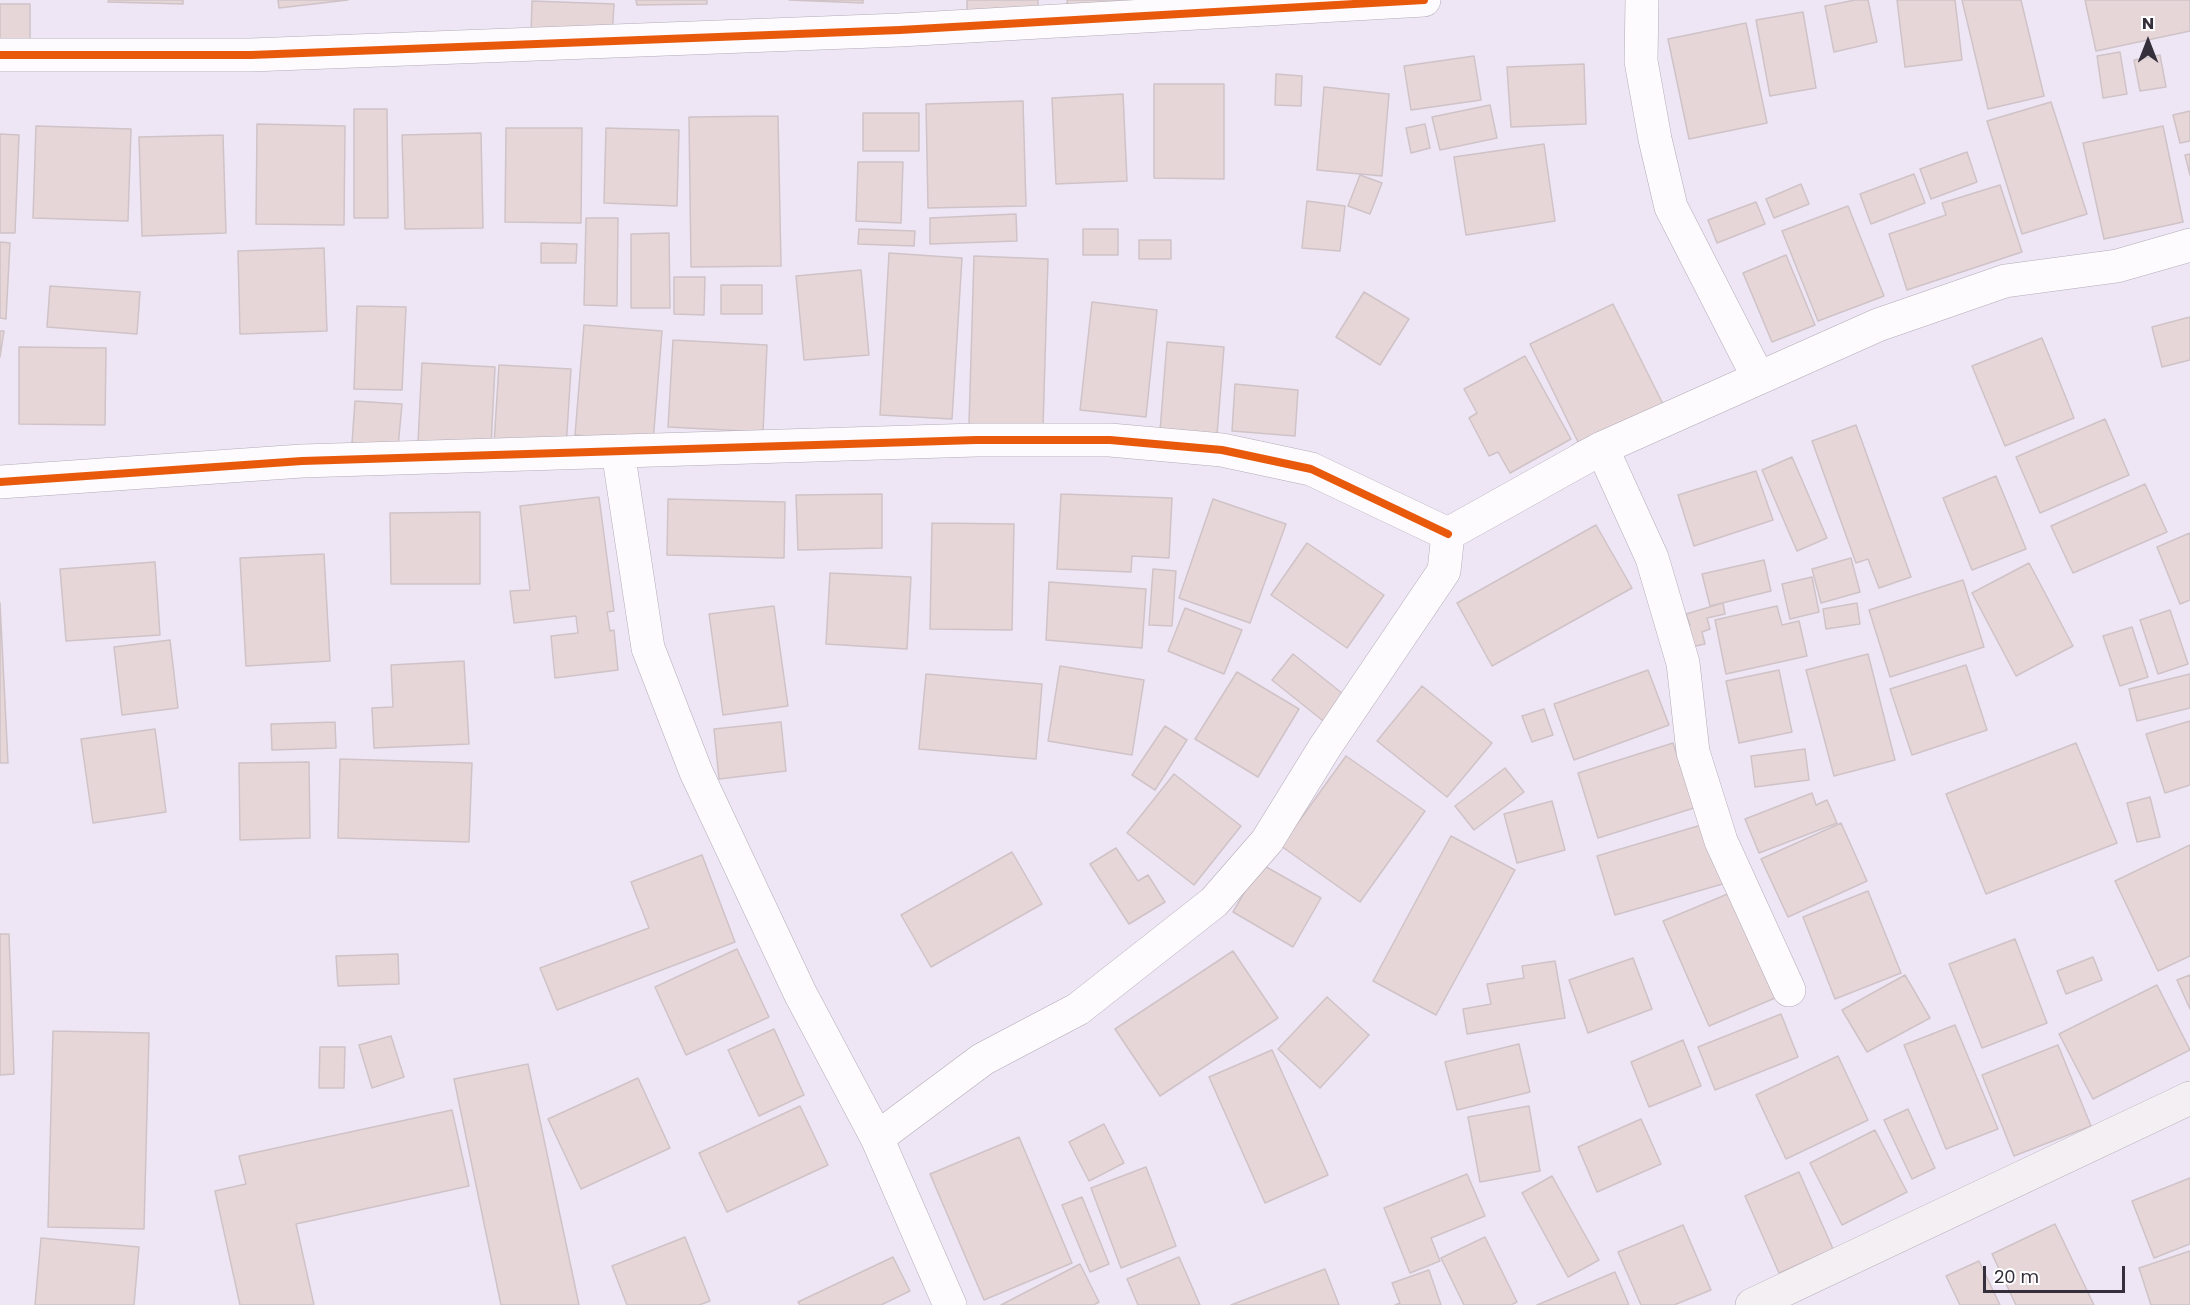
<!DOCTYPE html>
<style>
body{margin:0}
#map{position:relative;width:2190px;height:1305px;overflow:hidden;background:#efe6f5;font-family:Poppins,sans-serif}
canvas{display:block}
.north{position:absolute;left:2118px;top:12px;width:60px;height:60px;-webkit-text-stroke:4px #fff;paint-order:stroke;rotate:0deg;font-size:16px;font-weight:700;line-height:24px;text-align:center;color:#352e3b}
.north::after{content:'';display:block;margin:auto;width:21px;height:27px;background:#352e3b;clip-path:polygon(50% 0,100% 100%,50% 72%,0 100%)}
.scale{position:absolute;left:1983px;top:1266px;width:142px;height:27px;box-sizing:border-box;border:3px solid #352e3b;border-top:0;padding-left:8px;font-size:18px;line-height:21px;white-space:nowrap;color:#352e3b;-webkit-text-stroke:4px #fff;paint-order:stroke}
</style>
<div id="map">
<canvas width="2190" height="1305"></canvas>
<div class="north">N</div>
<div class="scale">20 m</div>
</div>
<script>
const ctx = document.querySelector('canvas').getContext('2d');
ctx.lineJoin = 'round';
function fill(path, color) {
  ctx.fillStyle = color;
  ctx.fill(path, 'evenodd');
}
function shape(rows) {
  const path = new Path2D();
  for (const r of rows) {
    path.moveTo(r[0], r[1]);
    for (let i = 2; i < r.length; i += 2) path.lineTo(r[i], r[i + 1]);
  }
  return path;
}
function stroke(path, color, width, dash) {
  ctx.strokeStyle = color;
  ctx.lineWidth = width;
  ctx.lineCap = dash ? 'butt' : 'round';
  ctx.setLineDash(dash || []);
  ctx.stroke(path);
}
const building = shape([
 [109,0,183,0,183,4,108,2,109,0],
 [278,0,348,0,279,8,278,0],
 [636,0,707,0,707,4,637,5,636,0],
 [789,0,863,0,863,3,789,0],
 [967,0,1038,0,1038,17,967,16,967,0],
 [1067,0,1132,0,1132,9,1068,12,1067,0],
 [1855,0,1868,0,1877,42,1834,52,1825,6,1855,0],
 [1897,0,1955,0,1962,60,1905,67,1897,0],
 [1962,0,2021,0,2044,96,1988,109,1962,0],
 [2085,0,2190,0,2190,31,2096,51,2085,0],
 [532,1,614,4,612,37,531,34,532,1],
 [0,4,30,4,30,40,0,40,0,4],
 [1803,12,1816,88,1770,96,1756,20,1803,12],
 [1746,23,1767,123,1689,139,1668,39,1746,23],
 [2120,52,2127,94,2103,98,2097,56,2120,52],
 [2160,55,2166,87,2140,91,2134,60,2160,55],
 [1474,56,1481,100,1411,110,1404,66,1474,56],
 [1584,64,1586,124,1511,127,1507,67,1584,64],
 [1276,74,1302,76,1301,106,1275,105,1276,74],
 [1154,84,1224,84,1224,179,1154,178,1154,84],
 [1324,87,1389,94,1382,176,1317,170,1324,87],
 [1123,94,1127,181,1056,184,1052,98,1123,94],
 [1023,101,1026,206,928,208,926,104,1023,101],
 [2051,102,2087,214,2022,234,1987,121,2051,102],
 [1490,105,1497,138,1440,150,1432,117,1490,105],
 [354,109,387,109,388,218,354,218,354,109],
 [2190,111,2190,141,2180,143,2173,115,2190,111],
 [863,113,919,113,919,151,863,151,863,113],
 [778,116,781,266,691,267,689,117,778,116],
 [257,124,345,126,344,225,256,224,257,124],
 [1425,124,1430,148,1411,153,1406,128,1425,124],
 [36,126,131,129,128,221,33,218,36,126],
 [2163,126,2183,222,2104,239,2083,143,2163,126],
 [506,128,582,128,581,223,505,222,506,128],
 [606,128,679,130,677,206,604,203,606,128],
 [481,133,483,228,405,229,402,135,481,133],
 [0,134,19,135,15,233,0,233,0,134],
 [223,135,226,233,142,236,139,137,223,135],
 [1544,144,1555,221,1466,235,1454,157,1544,144],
 [1967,152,1977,182,1931,199,1920,169,1967,152],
 [2190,154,2190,175,2185,155,2190,154],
 [858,162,903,162,901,223,856,221,858,162],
 [1914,174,1925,203,1871,224,1860,194,1914,174],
 [1360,175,1382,183,1370,214,1348,206,1360,175],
 [1801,184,1809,204,1774,218,1766,199,1801,184],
 [2000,185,2022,252,1907,290,1889,234,1946,215,1942,203,2000,185],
 [1307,201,1345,206,1340,251,1302,248,1307,201],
 [1756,202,1765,224,1717,243,1708,220,1756,202],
 [1848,206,1884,296,1818,321,1782,231,1848,206],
 [1016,214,1017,241,930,244,930,218,1016,214],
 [586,218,618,218,617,306,584,305,586,218],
 [859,229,915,231,914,246,858,244,859,229],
 [1083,229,1118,229,1118,255,1083,255,1083,229],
 [669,233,670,308,631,308,631,234,669,233],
 [1139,240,1171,240,1171,259,1139,259,1139,240],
 [0,242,10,243,6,319,0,318,0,242],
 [541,243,577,244,576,263,541,263,541,243],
 [324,248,327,331,240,334,238,251,324,248],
 [889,253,962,258,952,419,880,415,889,253],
 [1786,255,1815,325,1772,342,1743,273,1786,255],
 [974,256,1048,259,1043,427,969,424,974,256],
 [861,270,869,355,804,360,796,276,861,270],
 [674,277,705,277,704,315,674,314,674,277],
 [721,285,762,285,762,314,721,314,721,285],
 [50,286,140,292,137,334,47,327,50,286],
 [1364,292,1409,319,1380,365,1336,337,1364,292],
 [1092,302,1157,310,1146,417,1080,410,1092,302],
 [1613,304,1665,408,1581,448,1530,344,1613,304],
 [357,306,406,307,402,390,354,389,357,306],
 [2190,317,2190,360,2162,367,2152,327,2190,317],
 [584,325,662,331,653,442,575,435,584,325],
 [0,331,4,331,0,357,0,331],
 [2042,338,2074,418,2005,446,1972,366,2042,338],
 [673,340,767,345,763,432,668,427,673,340],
 [1167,342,1224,347,1217,435,1160,431,1167,342],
 [19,347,106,348,105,425,19,424,19,347],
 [1525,356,1571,439,1510,473,1498,452,1489,456,1469,418,1477,413,1464,389,1525,356],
 [422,363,495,367,491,446,418,442,422,363],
 [499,365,571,369,566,448,494,444,499,365],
 [1235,384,1298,390,1295,436,1232,431,1235,384],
 [355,401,402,404,398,447,352,443,355,401],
 [2105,419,2129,475,2040,513,2016,457,2105,419],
 [1856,425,1911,577,1879,588,1868,559,1856,563,1812,441,1856,425],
 [1792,457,1827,538,1797,551,1762,470,1792,457],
 [1756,471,1773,520,1694,546,1678,495,1756,471],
 [1996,476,2026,549,1972,570,1943,498,1996,476],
 [2145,484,2167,532,2073,573,2051,526,2145,484],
 [882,494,882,548,798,550,796,495,882,494],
 [1061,494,1172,498,1169,558,1132,556,1131,572,1057,569,1061,494],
 [599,497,614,611,607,612,610,631,614,630,618,670,555,678,551,636,578,633,576,616,514,623,510,591,530,590,520,506,599,497],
 [668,499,785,502,784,558,667,555,668,499],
 [1213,499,1286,524,1250,623,1179,598,1213,499],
 [480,512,480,584,391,584,390,513,480,512],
 [932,523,1014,524,1012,630,930,629,932,523],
 [1596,525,1632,588,1492,666,1457,603,1596,525],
 [2190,533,2190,600,2180,604,2157,547,2190,533],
 [1307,543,1384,595,1347,648,1271,595,1307,543],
 [324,554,330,661,246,666,240,558,324,554],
 [1851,558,1860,592,1821,603,1812,569,1851,558],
 [1764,560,1771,591,1710,606,1702,574,1764,560],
 [155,562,160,635,66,641,60,569,155,562],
 [2029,563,2073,646,2016,676,1972,593,2029,563],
 [1153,569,1176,571,1172,626,1149,625,1153,569],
 [830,573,911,577,907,649,826,644,830,573],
 [1812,577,1819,612,1790,619,1782,584,1812,577],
 [1963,580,1984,647,1890,677,1869,610,1963,580],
 [1049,582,1146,589,1142,648,1046,640,1049,582],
 [0,603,8,763,0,763,0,603],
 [1723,603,1725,614,1707,618,1710,629,1702,632,1705,644,1687,648,1681,628,1690,625,1686,614,1723,603],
 [1857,603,1860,624,1826,629,1823,609,1857,603],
 [774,606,788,706,723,715,709,614,774,606],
 [1777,606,1782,625,1799,621,1807,656,1726,674,1715,620,1777,606],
 [1185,608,1242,630,1224,674,1168,651,1185,608],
 [2170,610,2188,664,2158,674,2140,620,2170,610],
 [2132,627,2148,677,2120,686,2103,636,2132,627],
 [170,640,178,708,122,715,114,647,170,640],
 [1293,654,1348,698,1327,724,1272,680,1293,654],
 [1868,654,1895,760,1834,776,1806,670,1868,654],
 [464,661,469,744,374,748,372,708,393,707,391,665,464,661],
 [1966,665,1987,730,1912,755,1890,689,1966,665],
 [1060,666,1144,680,1132,755,1048,741,1060,666],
 [1648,670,1669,725,1574,760,1554,704,1648,670],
 [1779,670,1792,732,1739,743,1726,681,1779,670],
 [1237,672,1299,709,1258,777,1195,739,1237,672],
 [926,674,1042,684,1036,759,919,749,926,674],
 [2190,674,2190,708,2137,721,2129,689,2190,674],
 [1422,686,1492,743,1447,797,1377,741,1422,686],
 [1544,709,1553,735,1532,742,1522,716,1544,709],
 [2190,721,2190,785,2165,793,2146,734,2190,721],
 [335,722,336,748,272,750,271,724,335,722],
 [781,722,786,771,719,779,714,729,781,722],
 [1165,726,1187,740,1155,790,1132,775,1165,726],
 [155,729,166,812,93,823,81,739,155,729],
 [1673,743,1694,808,1598,838,1578,773,1673,743],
 [2076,743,2117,843,1986,894,1946,794,2076,743],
 [1805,749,1809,780,1755,787,1751,756,1805,749],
 [1346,756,1425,811,1360,902,1281,846,1346,756],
 [340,759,472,763,469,842,338,838,340,759],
 [309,762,310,838,240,840,239,763,309,762],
 [1505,768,1524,792,1474,830,1455,806,1505,768],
 [1174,774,1241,826,1194,885,1127,833,1174,774],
 [1812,793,1816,805,1827,800,1837,823,1759,853,1745,819,1812,793],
 [2150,797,2160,837,2137,842,2127,803,2150,797],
 [1552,801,1565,850,1517,863,1504,814,1552,801],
 [1708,823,1726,883,1615,915,1597,856,1708,823],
 [1841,823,1867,881,1788,917,1761,859,1841,823],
 [1451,836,1515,870,1436,1015,1373,981,1451,836],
 [2190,845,2190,956,2158,971,2115,881,2190,845],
 [1116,848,1138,881,1148,875,1165,902,1129,924,1090,864,1116,848],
 [1012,852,1042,904,931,967,901,915,1012,852],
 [702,855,735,942,557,1010,540,968,649,928,631,882,702,855],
 [1261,864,1321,898,1293,947,1233,912,1261,864],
 [1868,891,1901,973,1835,999,1803,917,1868,891],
 [1730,893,1775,998,1709,1026,1663,921,1730,893],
 [0,934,9,934,14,1074,0,1075,0,934],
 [2015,939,2047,1023,1982,1048,1949,964,2015,939],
 [737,949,769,1017,686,1055,655,987,737,949],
 [1233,951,1278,1018,1160,1096,1115,1029,1233,951],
 [398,954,399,984,338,986,336,956,398,954],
 [2093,957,2102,980,2066,994,2057,971,2093,957],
 [1633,958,1652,1009,1588,1033,1569,980,1633,958],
 [1555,961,1565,1018,1467,1034,1463,1009,1491,1004,1487,984,1524,978,1522,966,1555,961],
 [1905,975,1930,1018,1867,1052,1842,1010,1905,975],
 [2190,975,2190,1009,2177,980,2190,975],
 [2157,985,2190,1050,2093,1099,2059,1034,2157,985],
 [1327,997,1369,1035,1320,1088,1278,1049,1327,997],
 [1781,1014,1798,1057,1715,1090,1698,1047,1781,1014],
 [1955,1025,1998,1129,1946,1149,1904,1045,1955,1025],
 [774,1029,804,1095,759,1116,728,1050,774,1029],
 [53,1031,149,1033,144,1229,48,1227,53,1031],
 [391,1036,404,1077,372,1088,359,1045,391,1036],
 [1683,1040,1701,1086,1649,1107,1631,1062,1683,1040],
 [1519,1044,1530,1092,1457,1110,1445,1062,1519,1044],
 [2058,1045,2091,1126,2014,1156,1982,1075,2058,1045],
 [320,1047,345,1047,344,1088,319,1088,320,1047],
 [1272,1050,1328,1175,1265,1203,1209,1077,1272,1050],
 [1838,1056,1868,1120,1786,1159,1756,1095,1838,1056],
 [528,1064,579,1305,501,1305,454,1079,528,1064],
 [638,1078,670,1148,581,1189,548,1119,638,1078],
 [800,1106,828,1165,727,1212,699,1153,800,1106],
 [1529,1106,1540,1171,1480,1182,1468,1117,1529,1106],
 [1908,1109,1935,1168,1912,1179,1884,1120,1908,1109],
 [452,1110,469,1186,296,1224,314,1305,240,1305,215,1191,246,1184,239,1156,452,1110],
 [1641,1119,1661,1164,1597,1192,1578,1147,1641,1119],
 [1104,1124,1124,1163,1089,1181,1069,1142,1104,1124],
 [1875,1130,1907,1192,1842,1225,1810,1163,1875,1130],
 [1019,1137,1072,1263,984,1300,930,1174,1019,1137],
 [1146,1167,1176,1246,1121,1268,1091,1188,1146,1167],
 [1799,1172,1833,1249,1779,1273,1745,1196,1799,1172],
 [1467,1174,1485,1216,1431,1238,1440,1261,1410,1273,1384,1208,1467,1174],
 [1552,1176,1599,1260,1568,1277,1522,1193,1552,1176],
 [2190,1178,2190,1244,2154,1258,2132,1201,2190,1178],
 [1082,1197,1109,1264,1090,1272,1062,1205,1082,1197],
 [2055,1224,2094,1305,2016,1305,1992,1254,2055,1224],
 [1683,1225,1711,1290,1674,1305,1641,1305,1618,1252,1683,1225],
 [685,1237,710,1301,699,1305,627,1305,612,1266,685,1237],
 [1485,1237,1517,1302,1511,1305,1464,1305,1441,1258,1485,1237],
 [41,1238,139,1247,134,1305,35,1305,41,1238],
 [2190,1251,2190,1305,2151,1305,2139,1268,2190,1251],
 [893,1257,910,1291,881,1305,800,1305,798,1302,893,1257],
 [1179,1257,1200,1305,1138,1305,1127,1279,1179,1257],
 [1979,1261,2000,1305,1960,1305,1946,1276,1979,1261],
 [1080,1264,1099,1302,1094,1305,1001,1305,1080,1264],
 [1325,1269,1339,1305,1231,1305,1325,1269],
 [1429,1270,1441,1305,1395,1305,1400,1303,1392,1283,1429,1270],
 [1615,1272,1629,1305,1537,1305,1615,1272]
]);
const street = shape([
 [1642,0,1641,61,1655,139,1671,207,1758,377],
 [0,55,251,55,900,30,1424,0],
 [618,451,648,648,696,772,800,993,877,1138,950,1305],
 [1583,458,1602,448,1652,558,1683,663,1693,752,1721,841,1789,990],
 [0,482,302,461,976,440,1110,440,1222,450,1311,469,1448,534],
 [1448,534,1602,448,1878,325,2005,281,2117,266,2190,245],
 [877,1138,983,1059,1078,1009,1214,902,1267,841,1325,747,1444,571,1448,534]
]);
const secondary = shape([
 [1752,1305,2190,1098]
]);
const cycleway = shape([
 [0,55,251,55,900,30,1424,0],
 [0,482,302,461,976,440,1110,440,1222,450,1311,469,1448,534]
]);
fill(building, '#e6d6d8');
stroke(building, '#cfc3c7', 1.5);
stroke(street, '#b2abb7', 34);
stroke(secondary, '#b2abb7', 34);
stroke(street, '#fdfbfe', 33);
stroke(secondary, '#f4eff2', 33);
stroke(cycleway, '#e8590c', 8);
</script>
